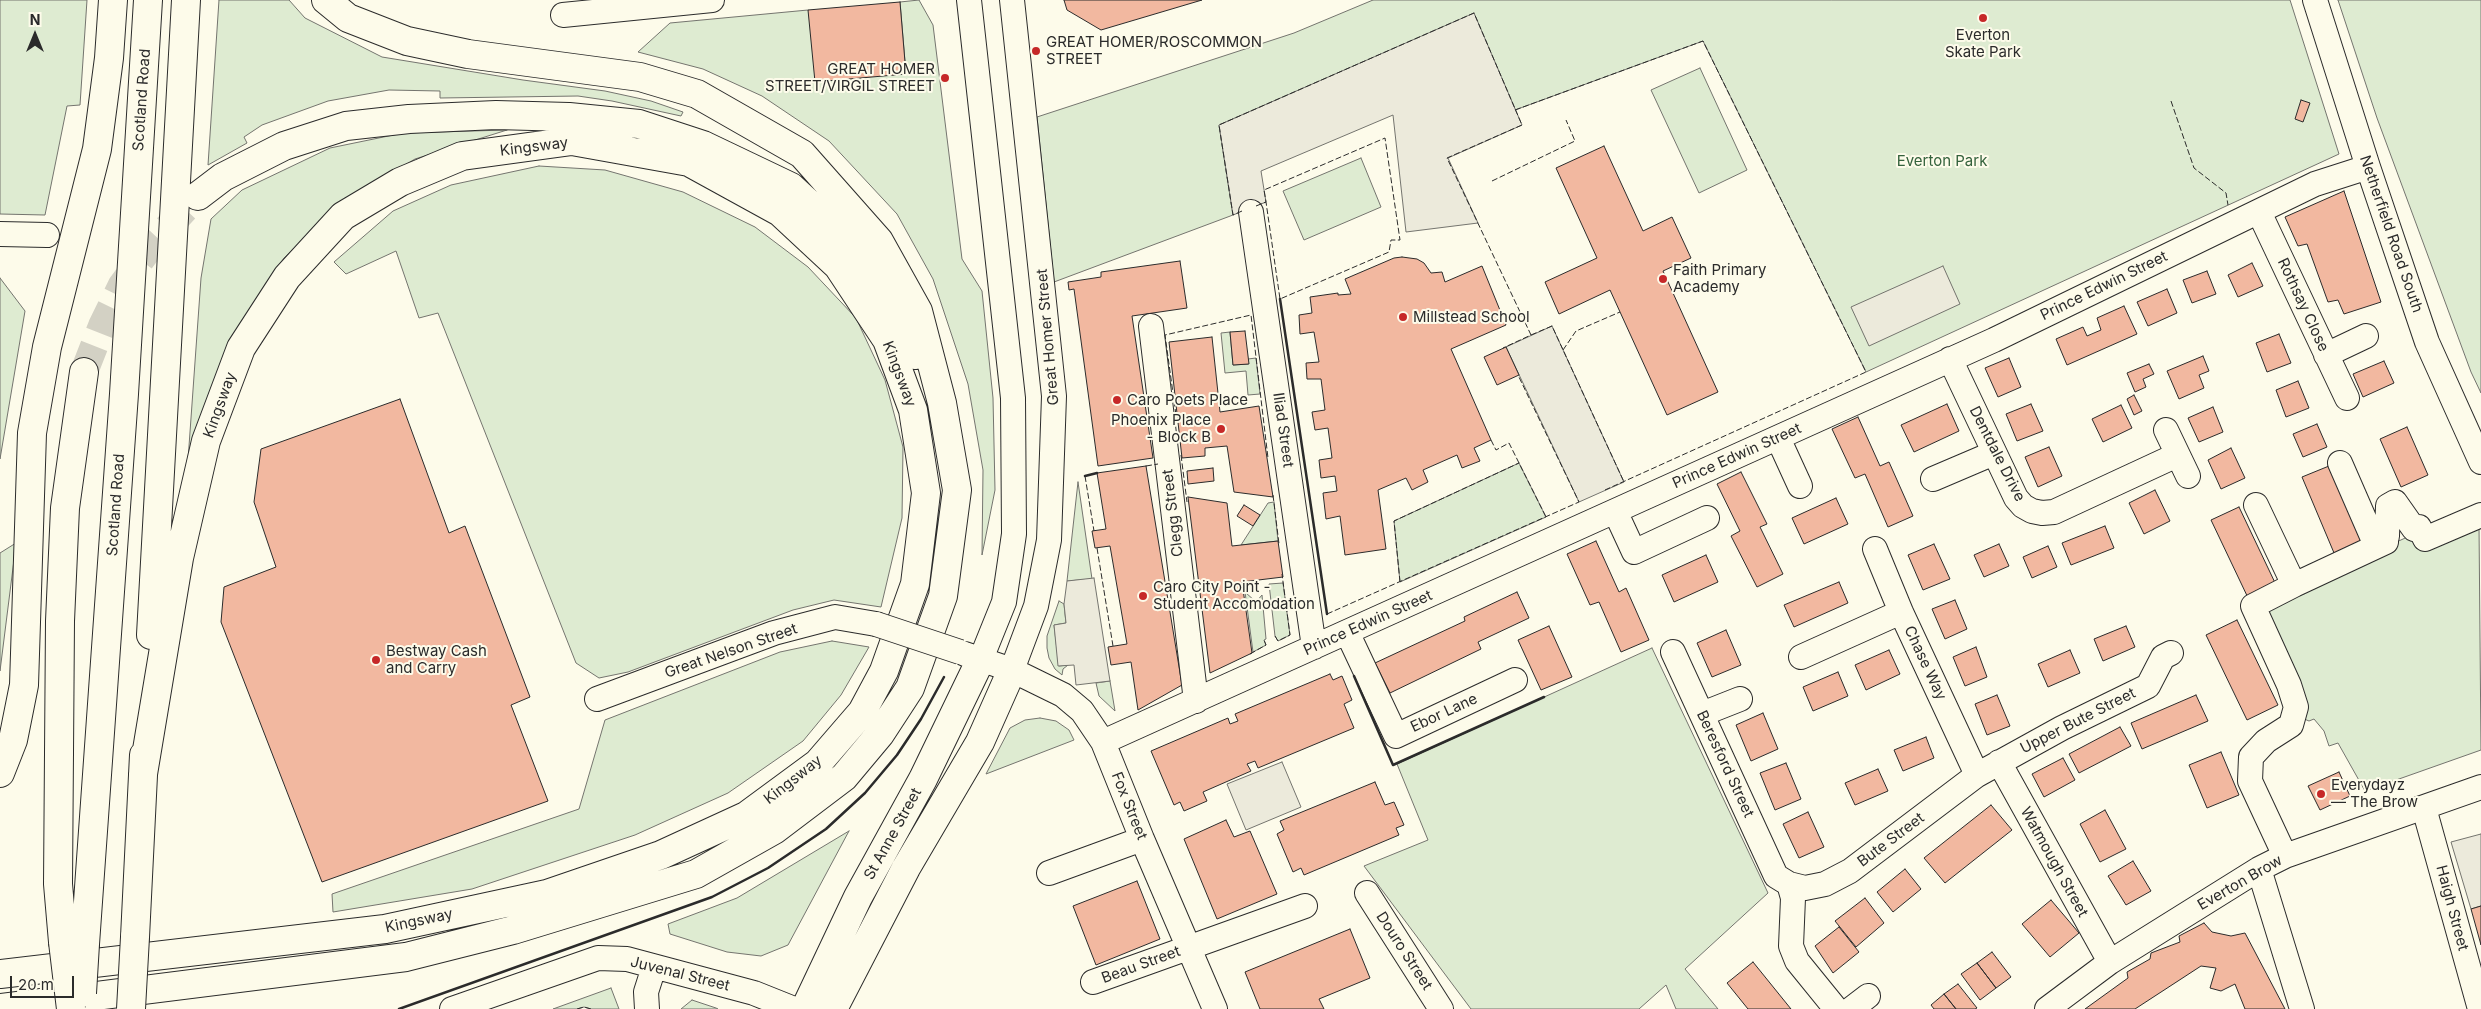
<!DOCTYPE html>
<meta charset="utf-8">
<style>
body{margin:0}
#map{position:relative;width:2481px;height:1009px;overflow:hidden;background:#fdfbea;font-family:Inter,sans-serif}
canvas{display:block}
.north{position:absolute;left:10px;top:10px;width:50px;height:50px;-webkit-text-stroke:4px #fdfbea;paint-order:stroke;rotate:0deg;font-size:14px;font-weight:700;line-height:20px;text-align:center;color:#2b2b2b}
.north::after{content:'';display:block;margin:auto;width:18px;height:22px;background:#2b2b2b;clip-path:polygon(50% 0,100% 100%,50% 72%,0 100%)}
.scale{position:absolute;left:10px;top:976px;width:64px;height:22px;box-sizing:border-box;border:2px solid #2b2b2b;border-top:0;padding-left:6px;font-size:15px;line-height:18px;white-space:nowrap;color:#2b2b2b;-webkit-text-stroke:4px #fdfbea;paint-order:stroke}
</style>
<div id="map">
<canvas width="2481" height="1009"></canvas>
<div class="north">N</div>
<div class="scale">20 m</div>
</div>
<script>
const ctx = document.querySelector('canvas').getContext('2d');
ctx.lineJoin = 'round';
function fill(path, color) {
  ctx.fillStyle = color;
  ctx.fill(path, 'evenodd');
}
function shape(rows) {
  const path = new Path2D();
  for (const r of rows) {
    path.moveTo(r[0], r[1]);
    for (let i = 2; i < r.length; i += 2) path.lineTo(r[i], r[i + 1]);
  }
  return path;
}
function stroke(path, color, width, dash) {
  ctx.strokeStyle = color;
  ctx.lineWidth = width;
  ctx.lineCap = dash ? 'butt' : 'round';
  ctx.setLineDash(dash || []);
  ctx.stroke(path);
}
function label(font, color, halo, rows, align = 'center') {
  ctx.font = font + ' Inter,sans-serif';
  ctx.lineWidth = 4;
  ctx.setLineDash([]);
  ctx.textBaseline = 'middle';
  ctx.strokeStyle = halo;
  ctx.fillStyle = color;
  for (const [text, x, y, turn = 0] of rows) {
    ctx.save();
    ctx.translate(x, y);
    ctx.rotate((+turn || 0) * Math.PI / 180);
    ctx.textAlign = isNaN(turn) ? turn : align;
    if (halo) ctx.strokeText(text, 0, 0);
    ctx.fillText(text, 0, 0);
    ctx.restore();
  }
}
const green = shape([
 [0,0,87,0,80,105,67,106,45,215,0,214,0,0],
 [219,0,289,0,305,18,382,57,523,80,605,91,651,101,683,112,681,116,612,101,578,96,440,98,440,91,389,90,328,101,262,125,244,137,247,143,208,165,219,0],
 [919,0,933,25,962,259,982,291,993,398,995,490,982,555,983,470,968,384,933,279,897,214,829,141,762,96,703,69,638,52,670,23,808,10,906,74,900,2,919,0],
 [1373,0,2290,0,2339,154,1866,372,1703,41,1515,110,1474,14,1219,125,1233,215,1054,282,1037,117,1294,33,1373,0],
 [2338,0,2481,0,2481,393,2471,372,2377,118,2338,0],
 [1700,68,1747,170,1699,193,1651,90,1700,68],
 [507,130,415,159,348,198,284,258,244,319,188,460,201,278,211,219,242,190,330,148,403,133,507,130],
 [1361,158,1381,207,1304,240,1283,191,1361,158],
 [539,166,605,170,683,192,755,227,808,267,856,318,885,380,903,447,902,518,881,607,834,600,793,610,628,672,599,678,576,663,438,313,419,318,396,251,346,274,334,262,393,211,451,185,539,166],
 [0,278,25,311,0,459,0,278],
 [1230,332,1233,365,1248,364,1248,359,1256,358,1260,394,1248,395,1246,371,1225,373,1221,333,1230,332],
 [1519,463,1546,517,1400,582,1394,521,1519,463],
 [1078,482,1092,579,1067,581,1078,482],
 [1274,502,1278,541,1241,545,1268,503,1274,502],
 [2479,524,2481,750,2365,791,2338,743,2329,746,2324,731,2314,719,2309,721,2302,718,2265,606,2298,587,2414,534,2479,524],
 [16,543,16,544,0,671,0,553,16,543],
 [1283,583,1290,635,1278,641,1275,636,1269,584,1283,583],
 [1245,592,1256,602,1262,595,1266,639,1264,640,1266,645,1253,652,1245,592],
 [1059,601,1064,604,1066,623,1054,625,1059,666,1068,665,1063,669,1062,675,1055,669,1049,658,1047,648,1047,636,1059,601],
 [832,641,869,647,841,695,803,741,728,793,635,835,472,889,333,912,332,894,579,809,605,720,780,652,832,641],
 [1652,648,1768,893,1685,969,1718,1009,1676,1009,1666,985,1639,1009,1471,1009,1364,866,1428,840,1397,764,1652,648],
 [1110,681,1115,711,1099,696,1096,683,1110,681],
 [1040,718,1056,721,1069,730,1074,740,986,774,1010,728,1025,720,1040,718],
 [849,831,788,945,761,956,727,952,670,934,668,924,737,898,849,831],
 [611,988,619,1009,591,1009,584,1007,577,1009,553,1009,611,988],
 [692,1000,716,1008,718,1009,681,1009,692,1000]
]);
const parking = shape([
 [1474,13,1522,125,1448,158,1478,223,1406,232,1393,115,1261,171,1266,202,1233,215,1219,125,1474,13],
 [1943,266,1960,304,1869,346,1851,307,1943,266],
 [1552,326,1624,482,1579,502,1506,347,1552,326],
 [1094,578,1110,681,1076,685,1074,665,1058,666,1054,625,1066,623,1064,604,1067,581,1094,578],
 [1282,762,1301,807,1246,830,1227,784,1282,762],
 [2481,834,2481,906,2471,909,2451,842,2481,834]
]);
const building = shape([
 [1064,0,1202,0,1101,30,1067,10,1064,0],
 [900,2,906,74,815,82,808,10,900,2],
 [2301,100,2310,103,2303,122,2295,119,2301,100],
 [1604,146,1643,231,1672,217,1691,258,1663,271,1718,392,1667,415,1610,290,1559,314,1545,282,1597,258,1556,168,1604,146],
 [2344,191,2381,302,2344,314,2338,300,2328,302,2307,244,2298,246,2285,217,2344,191],
 [1402,257,1417,259,1424,263,1431,273,1442,272,1445,282,1482,266,1506,325,1451,349,1491,440,1474,448,1480,461,1462,468,1457,455,1423,470,1428,482,1412,490,1406,478,1378,490,1386,549,1345,555,1340,516,1326,519,1323,493,1337,491,1335,476,1321,478,1319,460,1332,458,1328,428,1315,430,1312,412,1325,410,1321,379,1307,379,1306,363,1319,362,1314,332,1300,334,1299,315,1312,313,1310,297,1338,293,1338,295,1351,294,1345,279,1394,258,1402,257],
 [1180,261,1187,308,1132,316,1153,458,1098,466,1074,289,1069,290,1068,282,1101,277,1101,272,1180,261],
 [2252,263,2263,286,2238,297,2228,275,2252,263],
 [2207,271,2216,294,2192,303,2183,280,2207,271],
 [2167,289,2177,313,2148,326,2137,302,2167,289],
 [2124,306,2137,334,2067,365,2056,339,2083,327,2087,336,2101,330,2097,318,2124,306],
 [1245,331,1249,364,1233,365,1230,332,1245,331],
 [2279,334,2291,363,2267,372,2256,343,2279,334],
 [1212,337,1220,412,1259,406,1273,497,1234,492,1227,446,1205,448,1205,456,1182,458,1169,342,1212,337],
 [1506,347,1519,375,1497,385,1484,357,1506,347],
 [2203,356,2209,371,2199,375,2204,388,2179,399,2167,371,2203,356],
 [2009,358,2021,387,1998,397,1985,368,2009,358],
 [2384,361,2394,383,2363,397,2353,374,2384,361],
 [2149,364,2154,374,2143,379,2146,387,2135,392,2127,373,2149,364],
 [2298,381,2309,408,2286,417,2276,390,2298,381],
 [2134,395,2142,411,2134,415,2127,399,2134,395],
 [400,399,449,533,465,526,530,697,511,705,548,801,322,882,221,622,224,587,276,567,254,502,261,449,400,399],
 [1947,404,1959,431,1914,452,1901,425,1947,404],
 [2031,404,2043,431,2017,441,2006,414,2031,404],
 [2121,405,2132,428,2103,442,2092,419,2121,405],
 [2213,407,2223,432,2199,442,2188,418,2213,407],
 [1858,417,1880,466,1889,462,1913,516,1888,527,1865,474,1855,478,1832,429,1858,417],
 [2317,424,2327,447,2303,457,2293,434,2317,424],
 [2407,427,2428,475,2401,487,2380,439,2407,427],
 [2049,447,2062,476,2038,487,2025,457,2049,447],
 [2231,448,2245,478,2221,489,2208,460,2231,448],
 [1146,466,1182,685,1138,710,1131,662,1111,665,1108,647,1127,644,1110,546,1095,548,1092,531,1106,529,1097,473,1146,466],
 [2329,466,2364,548,2337,560,2302,477,2329,466],
 [1213,468,1214,481,1188,484,1187,471,1213,468],
 [1741,472,1767,524,1760,527,1783,574,1757,587,1731,536,1740,531,1717,484,1741,472],
 [2155,490,2170,521,2144,534,2129,503,2155,490],
 [1188,497,1227,503,1232,546,1278,541,1283,577,1242,582,1252,653,1210,673,1188,497],
 [1836,498,1848,524,1804,544,1792,518,1836,498],
 [1244,505,1260,515,1253,526,1237,516,1244,505],
 [2239,507,2278,589,2250,602,2211,520,2239,507],
 [2105,526,2114,548,2071,565,2062,543,2105,526],
 [1596,541,1619,592,1626,588,1649,640,1621,652,1599,602,1590,605,1567,554,1596,541],
 [1934,544,1950,579,1923,590,1908,555,1934,544],
 [1999,544,2009,566,1984,577,1974,555,1999,544],
 [2048,546,2057,567,2032,578,2023,557,2048,546],
 [1706,555,1718,582,1674,602,1662,575,1706,555],
 [1839,582,1848,603,1794,627,1784,605,1839,582],
 [1517,592,1529,618,1478,642,1481,649,1390,693,1375,663,1465,621,1464,617,1517,592],
 [1955,600,1967,629,1945,639,1932,609,1955,600],
 [2237,620,2278,705,2247,720,2206,635,2237,620],
 [1549,626,1572,677,1541,690,1518,640,1549,626],
 [2126,626,2135,647,2103,661,2094,639,2126,626],
 [1726,630,1741,665,1712,677,1697,643,1726,630],
 [1976,647,1987,677,1965,686,1953,657,1976,647],
 [1889,650,1900,674,1866,690,1855,665,1889,650],
 [2070,650,2080,673,2048,687,2038,664,2070,650],
 [1838,672,1848,696,1813,711,1803,687,1838,672],
 [1330,674,1333,680,1342,676,1352,700,1344,704,1354,728,1258,768,1255,761,1247,764,1251,771,1203,792,1207,801,1184,811,1180,802,1174,805,1151,751,1228,718,1230,724,1238,721,1235,714,1330,674],
 [1997,695,2010,726,1987,735,1975,704,1997,695],
 [2196,695,2208,721,2142,749,2131,723,2196,695],
 [1763,713,1778,749,1751,761,1736,725,1763,713],
 [2120,727,2131,746,2079,773,2069,754,2120,727],
 [1926,737,1934,758,1903,771,1894,750,1926,737],
 [2221,752,2239,795,2207,808,2189,765,2221,752],
 [2063,758,2075,780,2044,797,2032,774,2063,758],
 [1786,763,1801,799,1775,810,1760,773,1786,763],
 [1878,769,1888,791,1855,805,1845,783,1878,769],
 [2339,772,2350,796,2320,810,2308,786,2339,772],
 [1375,782,1385,805,1394,802,1404,825,1396,828,1399,835,1304,875,1301,868,1293,872,1277,834,1284,830,1280,821,1375,782],
 [1991,805,2012,830,1945,883,1924,858,1991,805],
 [2105,810,2126,849,2100,862,2080,824,2105,810],
 [1808,812,1824,847,1799,858,1783,824,1808,812],
 [1226,820,1234,837,1250,831,1277,894,1217,919,1184,839,1226,820],
 [2133,861,2151,891,2126,905,2108,876,2133,861],
 [1905,869,1921,889,1893,912,1877,892,1905,869],
 [1137,881,1160,939,1096,965,1073,906,1137,881],
 [1865,898,1884,923,1856,947,1835,921,1865,898],
 [2051,900,2079,933,2050,957,2022,924,2051,900],
 [2481,906,2481,945,2471,909,2481,906],
 [2204,923,2212,932,2231,936,2245,933,2285,1009,2245,1009,2235,984,2221,991,2210,988,2216,968,2201,966,2135,1009,2085,1009,2128,978,2127,972,2150,959,2151,953,2180,942,2179,936,2204,923],
 [1839,927,1859,952,1833,973,1815,946,1839,927],
 [1350,929,1370,978,1319,999,1324,1009,1260,1009,1245,972,1350,929],
 [1992,952,2011,977,1996,988,1977,963,1992,952],
 [1753,962,1791,1009,1748,1009,1727,983,1753,962],
 [1977,963,1996,988,1980,1000,1961,974,1977,963],
 [1958,984,1977,1008,1975,1009,1956,1009,1944,994,1958,984],
 [1944,994,1956,1009,1934,1009,1931,1005,1944,994]
]);
const highwayTunnel = shape([
 [84,372,102,326,122,285,154,242,185,209]
]);
const minor = shape([
 [969,0,1013,398,1014,534,1004,602,981,659],
 [1012,0,1054,396,1049,540,1036,606,1012,670],
 [2315,0,2368,167,2427,342,2481,462],
 [563,15,712,0],
 [1251,212,1314,647],
 [2259,212,2347,398],
 [0,234,47,235],
 [1151,326,1196,701],
 [2326,355,2366,336],
 [1950,359,2016,498,2023,506,2032,511,2042,513,2054,512,2177,455],
 [2166,430,2188,476],
 [1778,438,1800,486],
 [1933,479,1994,453],
 [2256,505,2294,585,2386,542,2383,538,2374,541,2340,463],
 [1615,511,1634,552,1707,518],
 [2383,538,2387,536,2388,506,2395,502,2414,529,2419,527,2425,539,2481,515],
 [1875,549,1901,612,1977,775],
 [1347,632,1396,736,1515,680],
 [1673,652,1776,876,1789,884,1805,888,1825,884,1850,871,1977,775,2062,728,2148,686,2163,657,2171,653],
 [965,654,1012,670,1063,695,1082,711,1103,742,1142,839,1215,1009],
 [1801,657,1901,612],
 [597,699,774,633,835,617,876,624],
 [1702,714,1740,699],
 [1103,742,1994,340,2315,184,2368,167],
 [1999,762,2110,962],
 [2424,808,2480,1009],
 [2285,856,2250,781,2251,757,2266,741,2291,725,2296,707,2289,685,2253,606,2294,585],
 [2259,869,2302,1009],
 [1049,873,1142,839],
 [1789,884,1793,898,1791,946,1797,961,1836,1009],
 [1367,893,1441,1009],
 [1093,982,1305,906],
 [452,1009,598,958,627,959,754,993,794,1009],
 [647,1009,646,992,654,967],
 [1851,1009,1868,996],
 [2047,1009,2110,962,2259,869,2285,856,2481,787]
]);
const major = shape([
 [805,1009,858,897,923,779,981,659],
 [833,1009,906,868,980,742,1012,670]
]);
const highway = shape([
 [198,196,223,177,284,146,346,126,409,119,496,115,569,117,639,124,703,145,791,187,861,252,916,355],
 [151,635,186,0],
 [0,773,13,740,24,685,32,433,47,347,97,149,109,58,113,0],
 [135,937,144,755],
 [63,942,58,884,60,621,65,508,84,372],
 [85,944,124,394,148,0],
 [0,974,385,929,547,894,661,855,746,816,818,763,862,712,884,671,915,584,926,493,913,410,887,340,838,266,780,212,689,162,572,141,462,156,400,182,343,216,287,277,241,348,206,441,179,558,143,774],
 [0,1008,406,957,513,930,696,874,774,830,844,777,880,734,910,688,943,596,957,490,942,403,918,311,879,241,802,154,697,94,640,77,468,54,407,41,348,18,326,0]
]);
const minorBridge = shape([
 [876,624,960,652]
]);
const highwayBridge = shape([
 [63,942,71,1009],
 [82,993,85,944],
 [131,1009,135,937]
]);
const fence = shape([
 [2171,101,2194,168,2226,193,2228,205],
 [1515,110,1703,41,1866,372,1605,490],
 [1492,181,1575,141,1566,120],
 [1256,206,1266,202,1280,299,1389,252,1391,240,1400,240,1385,138,1264,190,1266,202],
 [1242,211,1233,215,1219,125,1474,13,1522,125,1447,158,1531,335,1503,348],
 [1531,335,1552,326,1624,482],
 [1563,350,1576,331,1620,312],
 [1176,415,1165,335,1251,315,1268,458],
 [1491,440,1496,450,1509,443,1546,517],
 [1181,455,1187,502],
 [1146,466,1158,464],
 [1085,476,1094,531],
 [1273,495,1279,544],
 [1097,548,1113,646],
 [1400,582,1394,521,1519,463],
 [1327,614,1579,502,1518,375],
 [1275,636,1278,641,1290,635,1282,574],
 [1250,654,1266,645,1264,640],
 [577,1009,584,1007,591,1009]
]);
const wall = shape([
 [1280,299,1327,614],
 [1085,476,1097,473],
 [1354,676,1393,765,1544,697],
 [399,1009,712,897,768,868,826,829,865,793,897,755,921,719,944,677]
]);
const markers = [
 [1983,18,5,"#c62828"],
 [1036,51,5,"#c62828"],
 [945,78,5,"#c62828"],
 [1663,279,5,"#c62828"],
 [1403,317,5,"#c62828"],
 [1117,400,5,"#c62828"],
 [1221,429,5,"#c62828"],
 [1143,596,5,"#c62828"],
 [376,660,5,"#c62828"],
 [2321,794,5,"#c62828"]
];
const poiNames = [
 ["Everton",1983,35,"center"],
 ["Skate Park",1983,52,"center"],
 ["GREAT HOMER/ROSCOMMON",1046,42],
 ["STREET",1046,59],
 ["GREAT HOMER",935,69,"right"],
 ["STREET/VIRGIL STREET",935,86,"right"],
 ["Faith Primary",1673,270],
 ["Academy",1673,287],
 ["Millstead School",1413,317],
 ["Caro Poets Place",1127,400],
 ["Phoenix Place",1211,420,"right"],
 ["- Block B",1211,437,"right"],
 ["Caro City Point -",1153,587],
 ["Student Accomodation",1153,604],
 ["Bestway Cash",386,651],
 ["and Carry",386,668],
 ["Everydayz",2331,785],
 ["— The Brow",2331,802]
];
const streetNames = [
 ["Scotland Road",142,100,-86],
 ["Kingsway",534,147,-7],
 ["Netherfield Road South",2391,234,71],
 ["Prince Edwin Street",2104,286,-26],
 ["Rothsay Close",2303,305,65],
 ["Great Homer Street",1048,337,-95],
 ["Kingsway",899,374,69],
 ["Kingsway",220,405,-70],
 ["Iliad Street",1283,430,82],
 ["Dentdale Drive",1997,454,63],
 ["Prince Edwin Street",1737,456,-24],
 ["Scotland Road",116,505,-86],
 ["Clegg Street",1173,513,-97],
 ["Prince Edwin Street",1368,623,-24],
 ["Great Nelson Street",731,651,-19],
 ["Chase Way",1925,663,65],
 ["Ebor Lane",1444,713,-25],
 ["Upper Bute Street",2078,721,-27],
 ["Beresford Street",1725,764,65],
 ["Kingsway",793,780,-38],
 ["Fox Street",1129,806,68],
 ["St Anne Street",893,834,-61],
 ["Bute Street",1891,840,-37],
 ["Watmough Street",2054,862,61],
 ["Everton Brow",2240,883,-30],
 ["Haigh Street",2452,908,75],
 ["Kingsway",419,921,-12],
 ["Douro Street",1404,951,57],
 ["Beau Street",1141,965,-20],
 ["Juvenal Street",680,974,14]
];
const parkNames = [
 ["Everton Park",1942,161]
];
fill(green, '#deebd1');
stroke(green, '#74746e', 1);
fill(parking, '#eceadb');
stroke(parking, '#74746e', 1);
fill(building, '#f2b8a0');
stroke(building, '#2b2b2b', 1);
stroke(highwayTunnel, '#d3d1c4', 28, [28, 14]);
stroke(minor, '#2b2b2b', 26);
stroke(major, '#2b2b2b', 30);
stroke(highway, '#2b2b2b', 30);
stroke(minor, '#fdfbea', 24);
stroke(major, '#fdfbea', 28);
stroke(highway, '#fdfbea', 28);
stroke(minorBridge, '#2b2b2b', 26, []);
stroke(highwayBridge, '#2b2b2b', 30, []);
stroke(minorBridge, '#fdfbea', 24);
stroke(highwayBridge, '#fdfbea', 28);
stroke(fence, '#2b2b2b', 1, [6, 2.5]);
stroke(wall, '#2b2b2b', 2.5);
for (const [x, y, r, color] of markers) {
  const dot = new Path2D();
  dot.arc(x, y, r, 0, 2 * Math.PI);
  ctx.fillStyle = color;
  ctx.fill(dot);
  stroke(dot, '#fdfbea', 2);
}
label('15px', '#2b2b2b', '#fdfbea', poiNames, 'left');
label('15px', '#2b2b2b', '#fdfbea', streetNames);
label('15px', '#34623c', '#fdfbea', parkNames);
</script>
